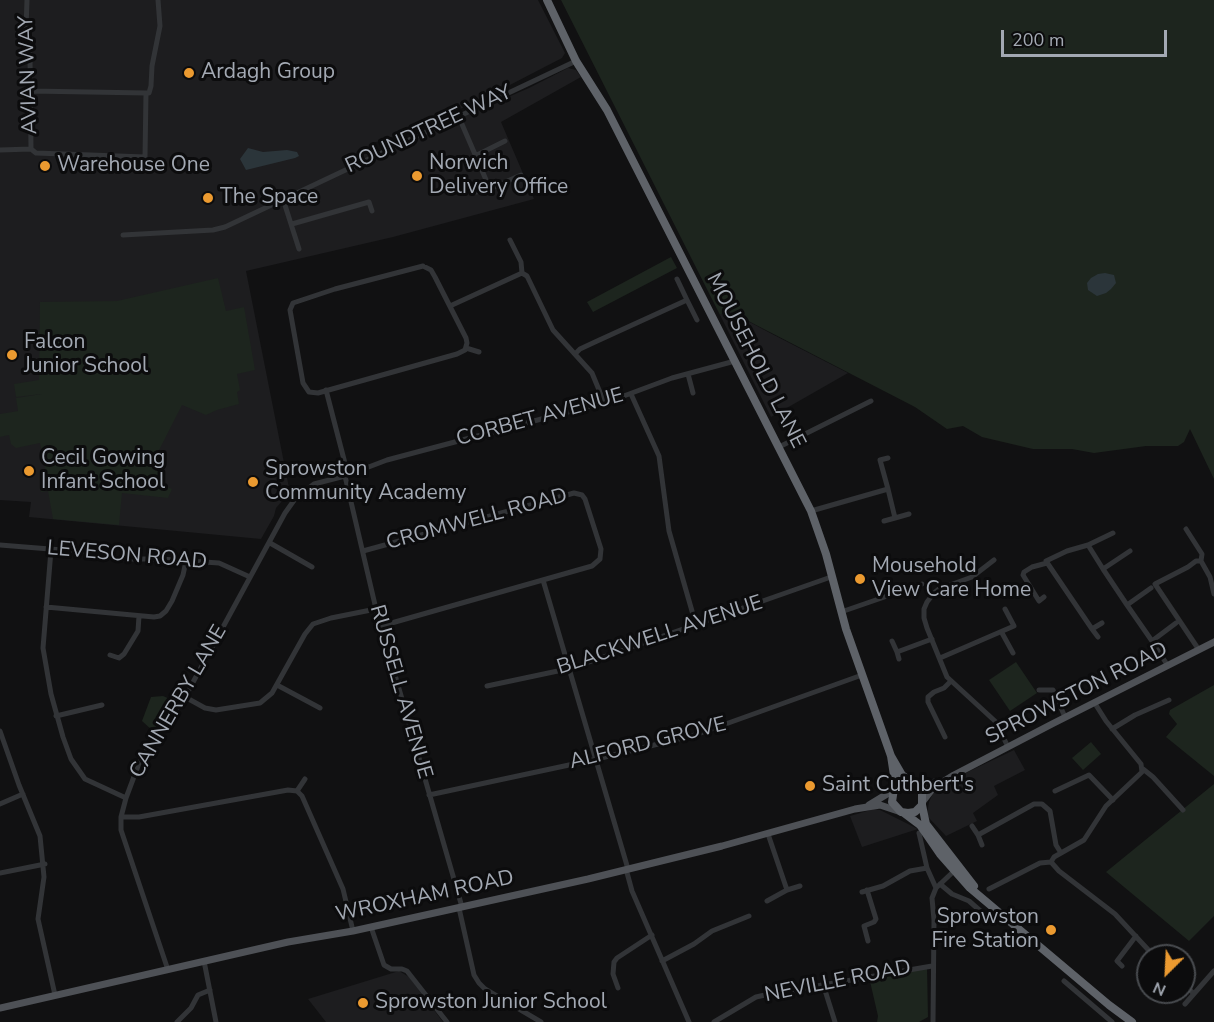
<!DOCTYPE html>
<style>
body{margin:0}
#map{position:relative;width:1214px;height:1022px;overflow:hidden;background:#111112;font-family:"Nunito Sans",sans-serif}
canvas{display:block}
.north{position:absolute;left:1136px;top:944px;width:60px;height:60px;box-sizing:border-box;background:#0c0c0d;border:2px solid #484b4f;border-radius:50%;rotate:204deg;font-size:16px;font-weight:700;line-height:24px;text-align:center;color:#a3a9b3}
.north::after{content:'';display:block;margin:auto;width:21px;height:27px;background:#eb9a30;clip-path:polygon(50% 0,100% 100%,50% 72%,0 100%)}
.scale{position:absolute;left:1001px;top:30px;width:166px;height:27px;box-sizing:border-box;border:3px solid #a3a9b3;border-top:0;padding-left:8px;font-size:18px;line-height:21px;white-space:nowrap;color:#a3a9b3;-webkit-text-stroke:4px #0c0c0d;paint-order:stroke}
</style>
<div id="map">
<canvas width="1214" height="1022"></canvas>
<div class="north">N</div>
<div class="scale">200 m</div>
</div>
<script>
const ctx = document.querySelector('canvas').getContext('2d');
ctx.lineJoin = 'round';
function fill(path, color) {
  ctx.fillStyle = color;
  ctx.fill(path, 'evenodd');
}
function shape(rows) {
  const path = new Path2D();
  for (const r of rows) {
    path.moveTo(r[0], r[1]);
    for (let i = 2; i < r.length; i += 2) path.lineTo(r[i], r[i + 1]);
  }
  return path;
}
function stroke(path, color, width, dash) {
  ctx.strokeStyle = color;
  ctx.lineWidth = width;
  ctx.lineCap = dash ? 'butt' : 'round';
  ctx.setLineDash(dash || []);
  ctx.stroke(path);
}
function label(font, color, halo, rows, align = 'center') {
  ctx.font = font + ' "Nunito Sans",sans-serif';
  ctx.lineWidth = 6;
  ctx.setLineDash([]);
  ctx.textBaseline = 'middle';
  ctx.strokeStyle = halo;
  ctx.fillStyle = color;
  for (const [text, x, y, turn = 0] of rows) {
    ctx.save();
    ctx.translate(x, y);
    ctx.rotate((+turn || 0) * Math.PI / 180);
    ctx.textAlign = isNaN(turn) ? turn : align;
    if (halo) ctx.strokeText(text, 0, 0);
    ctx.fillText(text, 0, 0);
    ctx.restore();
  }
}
const built = shape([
 [0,0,538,0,565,53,562,58,477,102,382,141,370,143,380,156,409,140,529,88,568,68,576,70,581,77,501,122,534,199,393,237,246,271,291,498,283,500,276,508,274,516,261,539,29,517,31,502,0,500],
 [727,310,772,334,848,373,771,417,720,315],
 [1014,750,1025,770,994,786,998,795,973,813,977,821,946,836,929,818,927,814,929,802,936,787],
 [874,809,880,810,918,829,862,847,850,816],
 [399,971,409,977,443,1022,326,1022,308,999]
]);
const green = shape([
 [561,0,1214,0,1214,479,1190,429,1184,442,1178,446,1146,446,1094,453,1072,449,1033,449,982,437,963,426,947,429,915,407,727,310,720,315],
 [671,257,677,268,593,312,587,302],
 [218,278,226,311,244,307,255,370,237,374,240,390,237,392,239,404,217,410,206,415,182,405,156,456,158,460,163,462,164,467,157,482,172,489,168,498,122,493,119,525,53,519,48,491,41,492,40,484,46,472,40,443,16,448,11,444,9,435,0,437,0,414,18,411,16,398,42,394,16,397,14,384,39,380,40,302,117,301],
 [1016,662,1037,693,1010,711,989,680],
 [1214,685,1214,776,1166,737,1177,724,1169,714,1170,710],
 [163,696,172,700,173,706,153,731,142,721,151,697],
 [1091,742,1101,754,1083,770,1072,758],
 [1214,784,1214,916,1189,941,1106,872],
 [927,967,928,1017,919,1022,877,1022,878,1016,869,977]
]);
const water = shape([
 [248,148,263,152,287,150,297,152,299,156,295,158,246,170,240,159],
 [1105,273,1114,275,1116,283,1111,289,1106,293,1097,296,1088,290,1087,283,1091,278,1098,274]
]);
const minor = shape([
 [27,0,26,30,30,58,31,149],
 [31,91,146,93],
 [458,115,490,189],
 [0,150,31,149,36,153,145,157,146,93,149,93,151,86,152,66,160,26,158,0],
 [477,155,505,141],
 [476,192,490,189,521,175],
 [283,199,299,249],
 [292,224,369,202,372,211],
 [123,235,213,230,225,227,576,61],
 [510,240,521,262,522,273,527,276,553,330,592,373,604,402],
 [423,266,431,270,435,277,466,338,467,343,465,350,457,354,318,393,309,392,303,383,290,310,293,303,335,289,423,266],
 [677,279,687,300],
 [450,306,522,273],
 [466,348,479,352],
 [575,354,580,349,595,342,687,300,697,320],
 [688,374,693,393],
 [326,390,348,475],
 [631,394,659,456,669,531,696,625],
 [779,447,871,401],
 [888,458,880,460,888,489],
 [345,476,376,609,462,907],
 [811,511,888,489,895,518,909,514],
 [884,521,895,518],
 [1186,529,1202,554,1201,561,1210,577,1214,594],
 [270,543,312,567],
 [0,545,87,552,120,559,160,559,219,563,250,577],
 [1088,545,1067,551,1046,561,1092,629,1102,623],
 [51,550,43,648,51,694,63,737,71,759,85,779,126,798],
 [363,551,574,493,582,495,585,499,601,549,600,559,592,566,381,626],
 [994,560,972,577,939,589,934,593,927,602,924,609,924,618,927,628,947,677,996,722,1008,747],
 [1103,569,1088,545,1113,533],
 [543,580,628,869],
 [1151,588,1127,605,1152,641],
 [1044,597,1039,601,1023,575,1024,572,1032,567,1047,563],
 [1127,605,1103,569,1130,551],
 [46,607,154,617,160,616,166,611,172,601,183,575,186,561],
 [841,612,922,584],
 [1092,629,1098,637],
 [1002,633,1013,653],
 [892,641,897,652],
 [1199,650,1155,584,1188,567,1196,561,1201,561],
 [110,655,119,658,124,654,138,631,139,616],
 [940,658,1014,626,1005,609],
 [899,659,897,652,932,639],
 [1168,666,1152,641,1176,623],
 [277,685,320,708],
 [487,686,572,668,831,577],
 [1039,690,1053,690,1065,717],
 [185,697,205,708,216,710,260,703,272,693,305,634,313,624,331,618,376,609],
 [56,716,102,705],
 [1112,729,1135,715,1169,700],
 [0,731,19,785,40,836,44,877,38,919,55,995],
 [945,737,928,702,928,697,934,692,944,688,951,681],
 [1143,769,1153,777,1183,810],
 [297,791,305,779],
 [1055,791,1089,775,1113,800],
 [429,795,597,759,695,735,862,675],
 [0,804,23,794],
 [121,817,139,817,288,790,297,791,302,796,343,889,353,931],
 [972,826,978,835,1034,804,1042,804,1050,811,1056,845,1061,853],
 [919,833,927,868,936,888],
 [978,835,982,845],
 [1051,862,1054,857,1084,840,1106,806,1142,772,1141,764,1106,721,1094,702],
 [626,869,632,891,689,1022],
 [0,873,45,864],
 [940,884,952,894,969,901,993,922],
 [989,889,1040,863,1051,862,1059,871,1115,914,1154,956],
 [787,890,800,886],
 [867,890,876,919,874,922,864,926,868,941],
 [862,892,883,886,910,871,927,868],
 [767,901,787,890,768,834],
 [459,908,474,975,479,983,485,989,541,1022],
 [371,927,384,965,391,969,402,969,407,971,447,1022],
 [204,961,216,1022],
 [662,961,694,944,712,931,749,916],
 [1122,966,1117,961,1136,936],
 [168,970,121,830,121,817,126,798,141,758,185,697,285,513,295,499,314,484,345,476,387,460,613,400,672,378,735,361],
 [1064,981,1112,1022],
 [823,984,835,1022],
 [1184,984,1193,993],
 [618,988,613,974,614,962,617,958,652,935],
 [1185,1004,1214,971],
 [177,1022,191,1008,198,995,210,990],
 [714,1022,756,997,765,995,932,966],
 [933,1022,934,920,932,898,936,888,954,871]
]);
const major = shape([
 [914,783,925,785,938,781],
 [923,801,933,788,954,775,1052,724,1214,642],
 [869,805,892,791],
 [0,1008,288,942,353,931,588,879,722,846,855,809,880,805,901,812]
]);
const highway = shape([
 [547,0,576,61,607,110,637,169,811,511,826,554,846,629,891,756,895,782,892,802,901,812,908,813,915,812,922,805,922,791,919,786,902,775,891,756],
 [922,805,926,824,974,886],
 [904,813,920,825,940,854,970,888,1109,1005,1132,1022]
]);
const markers = [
 [189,73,6,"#eb9a30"],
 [45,166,6,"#eb9a30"],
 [417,176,6,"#eb9a30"],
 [208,198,6,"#eb9a30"],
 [12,355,6,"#eb9a30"],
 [29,471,6,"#eb9a30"],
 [253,482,6,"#eb9a30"],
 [860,579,6,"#eb9a30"],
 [810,786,6,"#eb9a30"],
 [1051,930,6,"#eb9a30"],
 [363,1003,6,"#eb9a30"]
];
const poiNames = [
 ["Ardagh Group",201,73],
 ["Norwich",429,164],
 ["Delivery Office",429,188],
 ["Warehouse One",57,166],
 ["The Space",220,198],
 ["Falcon",24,343],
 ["Junior School",24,367],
 ["Cecil Gowing",41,459],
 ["Infant School",41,483],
 ["Sprowston",265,470],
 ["Community Academy",265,494],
 ["Mousehold",872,567],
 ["View Care Home",872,591],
 ["Saint Cuthbert's",822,786],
 ["Sprowston",1039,918,"right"],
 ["Fire Station",1039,942,"right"],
 ["Sprowston Junior School",375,1003]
];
const streetNames = [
 ["AVIAN WAY",29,75,-92],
 ["ROUNDTREE WAY",429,130,-25],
 ["MOUSEHOLD LANE",755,361,63],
 ["CORBET AVENUE",540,418,-15],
 ["CROMWELL ROAD",477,520,-15],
 ["LEVESON ROAD",127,556,5],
 ["BLACKWELL AVENUE",660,636,-18],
 ["RUSSELL AVENUE",400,692,74],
 ["SPROWSTON ROAD",1077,694,-27],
 ["CANNERBY LANE",179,702,-60],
 ["ALFORD GROVE",648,744,-14],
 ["WROXHAM ROAD",425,897,-12],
 ["NEVILLE ROAD",838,982,-11]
];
fill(built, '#1d1d1f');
fill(green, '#1d251e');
fill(water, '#2b353a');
stroke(minor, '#323437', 5);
stroke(major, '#4e5156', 7);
stroke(highway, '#5e6268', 8);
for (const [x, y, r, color] of markers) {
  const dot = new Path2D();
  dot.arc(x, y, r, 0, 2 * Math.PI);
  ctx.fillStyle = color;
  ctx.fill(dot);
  stroke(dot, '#0c0c0d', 2);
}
label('21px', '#a3a9b3', '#0c0c0d', poiNames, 'left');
label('21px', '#a3a9b3', '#0c0c0d', streetNames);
</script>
